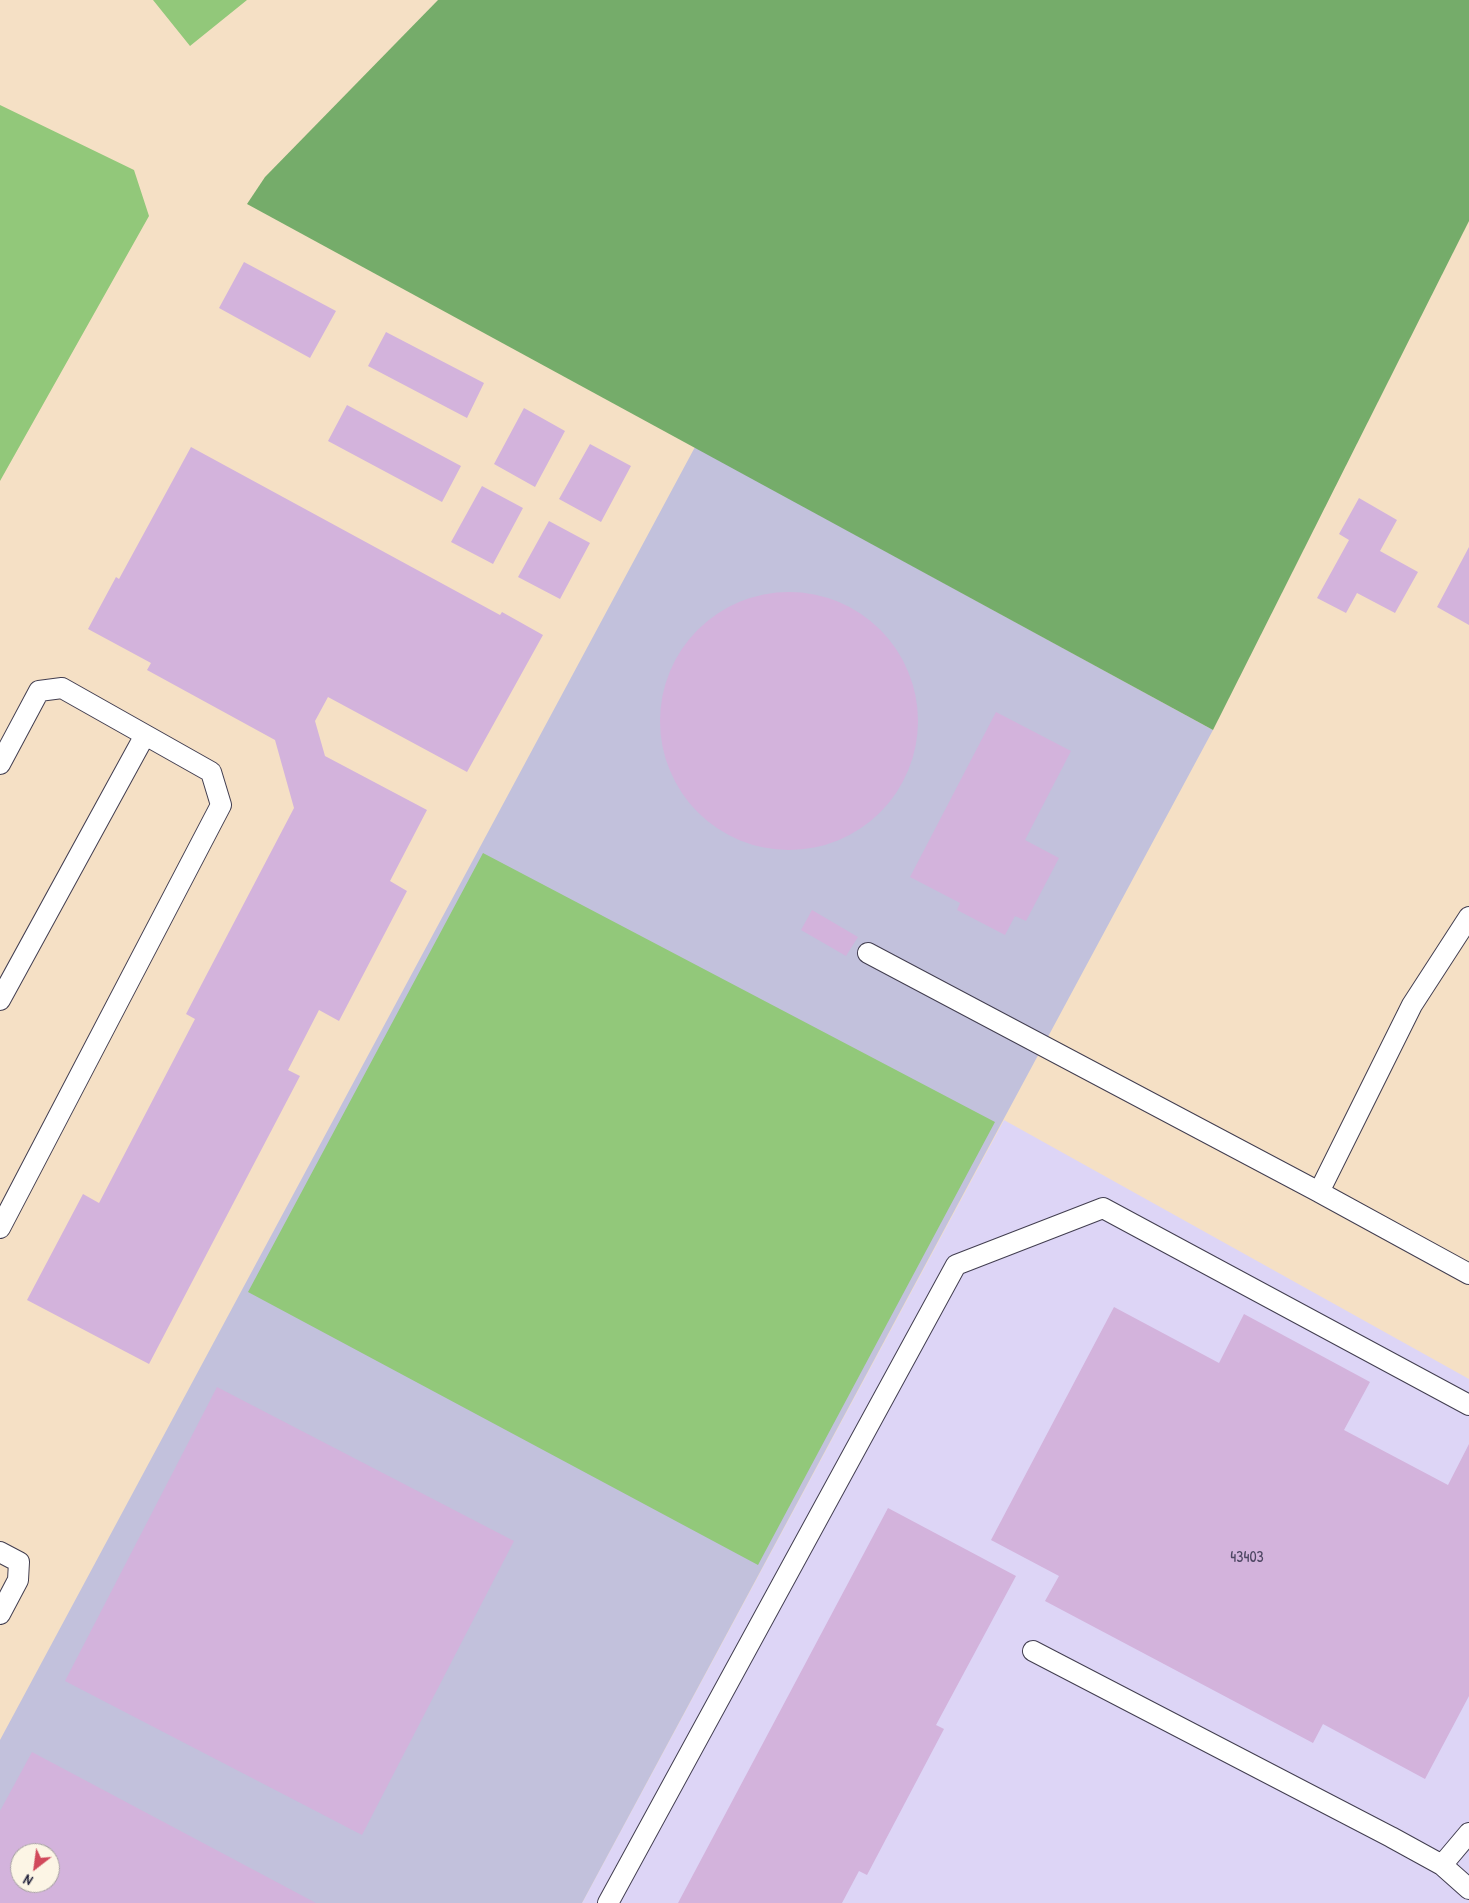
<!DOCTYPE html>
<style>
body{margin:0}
#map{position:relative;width:1469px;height:1903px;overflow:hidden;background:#f5e0c5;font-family:"Patrick Hand",sans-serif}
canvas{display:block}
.north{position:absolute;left:10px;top:1843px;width:50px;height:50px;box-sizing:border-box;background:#fcf5e5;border:1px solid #a5a1a1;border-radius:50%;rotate:210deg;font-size:14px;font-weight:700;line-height:20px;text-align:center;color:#22223b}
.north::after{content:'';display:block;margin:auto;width:18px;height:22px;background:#d1495b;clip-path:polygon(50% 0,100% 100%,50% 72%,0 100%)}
</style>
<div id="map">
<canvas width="1469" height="1903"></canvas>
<div class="north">N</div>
</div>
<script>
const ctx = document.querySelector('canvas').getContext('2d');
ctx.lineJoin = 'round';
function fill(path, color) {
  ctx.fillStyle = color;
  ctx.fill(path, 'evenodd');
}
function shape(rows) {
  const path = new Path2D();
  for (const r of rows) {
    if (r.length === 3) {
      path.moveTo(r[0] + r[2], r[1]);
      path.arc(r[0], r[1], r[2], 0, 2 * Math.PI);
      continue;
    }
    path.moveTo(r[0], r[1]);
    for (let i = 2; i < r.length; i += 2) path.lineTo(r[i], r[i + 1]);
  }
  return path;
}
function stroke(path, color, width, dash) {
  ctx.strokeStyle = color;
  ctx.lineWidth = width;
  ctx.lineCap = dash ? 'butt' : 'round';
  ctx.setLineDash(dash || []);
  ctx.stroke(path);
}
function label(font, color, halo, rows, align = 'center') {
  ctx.font = font + ' "Patrick Hand",sans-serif';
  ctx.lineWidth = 4;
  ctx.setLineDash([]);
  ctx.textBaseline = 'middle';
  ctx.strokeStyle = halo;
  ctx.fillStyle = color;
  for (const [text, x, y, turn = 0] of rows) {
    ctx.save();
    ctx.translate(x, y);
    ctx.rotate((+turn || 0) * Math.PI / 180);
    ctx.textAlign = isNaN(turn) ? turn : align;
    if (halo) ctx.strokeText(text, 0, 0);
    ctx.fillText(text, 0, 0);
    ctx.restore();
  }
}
const built = shape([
 [1004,1120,1469,1379,1469,1903,582,1903]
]);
const industrial = shape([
 [695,447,1213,730,582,1903,0,1903,0,1740],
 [20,1853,50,1853,50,1883,20,1883]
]);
const green = shape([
 [153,0,247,0,190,46],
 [0,105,134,170,149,216,0,481],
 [483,853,995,1122,758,1565,248,1292]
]);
const forest = shape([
 [438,0,1469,0,1469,221,1213,730,247,204,265,177]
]);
const building = shape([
 [244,262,336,311,310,358,219,308],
 [386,332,484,383,467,418,368,366],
 [347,405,461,466,442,502,328,441],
 [524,408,565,431,535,487,494,464],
 [590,444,631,466,601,522,559,499],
 [191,447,500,615,502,612,543,635,467,772,328,697,315,721,325,756,427,810,390,881,407,891,339,1021,319,1010,288,1070,300,1076,149,1364,27,1300,83,1194,99,1203,195,1019,186,1014,294,808,275,740,147,670,151,663,88,629,116,577,119,579],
 [482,486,523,508,493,564,451,542],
 [1359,498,1397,520,1380,551,1418,572,1395,613,1357,593,1346,613,1317,598,1349,540,1339,534],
 [549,521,590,543,560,599,518,577],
 [1469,547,1469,625,1437,607],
 [789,721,129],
 [996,712,1071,751,1025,840,1059,858,1026,921,1015,916,1005,935,957,910,960,903,910,877],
 [812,910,858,937,846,956,801,930],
 [1114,1307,1219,1363,1244,1314,1370,1382,1344,1430,1448,1485,1469,1444,1469,1696,1425,1779,1323,1724,1313,1743,1045,1601,1059,1576,991,1540],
 [217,1387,514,1541,362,1835,65,1681],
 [888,1508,1016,1576,936,1725,944,1729,867,1875,859,1871,842,1903,678,1903],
 [32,1752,316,1903,0,1903,0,1811],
 [20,1853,50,1853,50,1883,20,1883]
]);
const lane = shape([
 [0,764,39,691,62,688,211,772,221,805,0,1228],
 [1469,917,1412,1005,1319,1192,1469,1274],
 [868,953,1319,1192],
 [0,1000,145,735],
 [0,1552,19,1562,18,1580,0,1614],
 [1033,1651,1391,1837,1442,1865,1469,1889],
 [1442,1865,1469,1833],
 [608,1903,956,1265,1103,1208,1469,1405]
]);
const numberNames = [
 ["43403",1247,1558]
];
fill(built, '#ddd5f6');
fill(industrial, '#c2c1dc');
fill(green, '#92c87a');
fill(forest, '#75ac6a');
fill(building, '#d3b3dc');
stroke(lane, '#423e50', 22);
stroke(lane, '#fff', 20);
label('16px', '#4e4663', null, numberNames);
</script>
